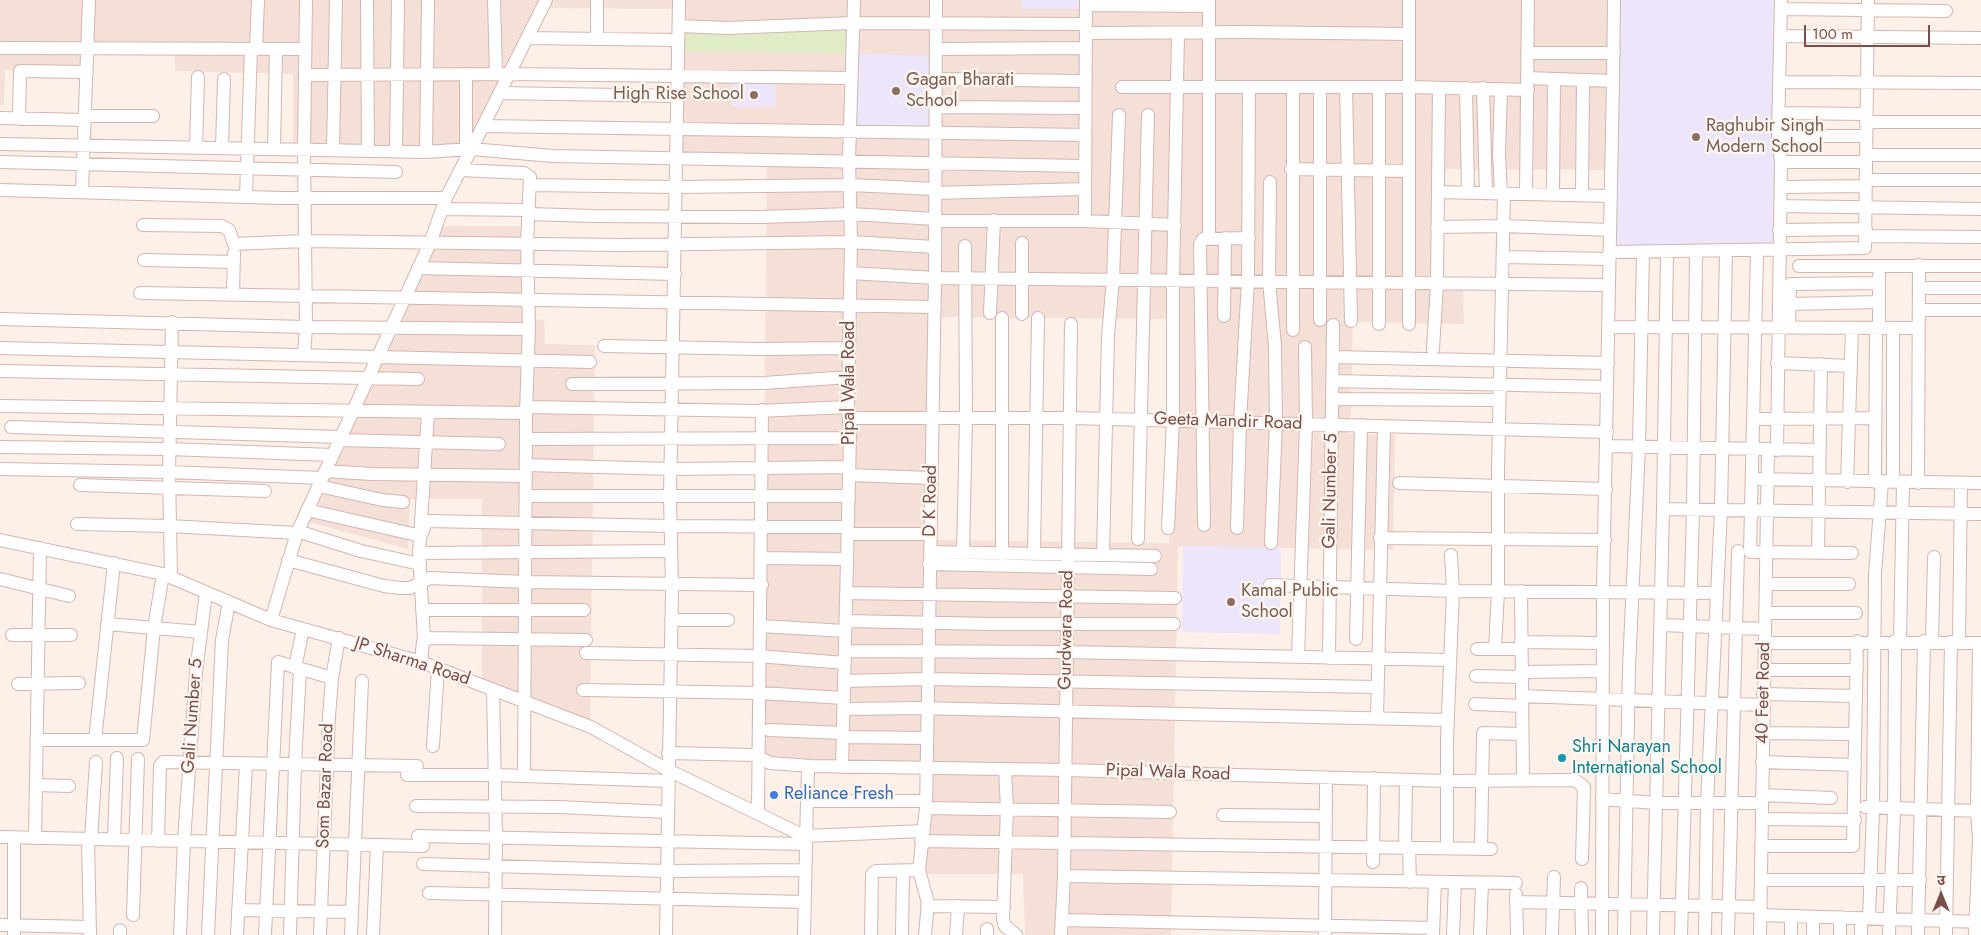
<!DOCTYPE html>
<meta charset="utf-8">
<style>
body{margin:0}
#map{position:relative;width:1981px;height:935px;overflow:hidden;background:#fdf0e9;font-family:Jost,"Noto Sans Devanagari",sans-serif}
canvas{display:block}
.north{position:absolute;left:1916px;top:870px;width:50px;height:50px;-webkit-text-stroke:4px #fff6f0;paint-order:stroke;rotate:0deg;font-size:14px;font-weight:700;line-height:20px;text-align:center;color:#7a4f4b}
.north::after{content:'';display:block;margin:auto;width:18px;height:22px;background:#7a4f4b;clip-path:polygon(50% 0,100% 100%,50% 72%,0 100%)}
.scale{position:absolute;left:1804px;top:25px;width:126px;height:22px;box-sizing:border-box;border:2px solid #7a4f4b;border-top:0;padding-left:6px;font-size:15px;line-height:18px;white-space:nowrap;color:#7a4f4b;-webkit-text-stroke:4px #fff6f0;paint-order:stroke}
</style>
<div id="map">
<canvas width="1981" height="935"></canvas>
<div class="north">उ</div>
<div class="scale">100 m</div>
</div>
<script>
const ctx = document.querySelector('canvas').getContext('2d');
ctx.lineJoin = 'round';
function fill(path, color) {
  ctx.fillStyle = color;
  ctx.fill(path, 'evenodd');
}
function shape(rows) {
  const path = new Path2D();
  for (const r of rows) {
    path.moveTo(r[0], r[1]);
    for (let i = 2; i < r.length; i += 2) path.lineTo(r[i], r[i + 1]);
  }
  return path;
}
function stroke(path, color, width, dash) {
  ctx.strokeStyle = color;
  ctx.lineWidth = width;
  ctx.lineCap = dash ? 'butt' : 'round';
  ctx.setLineDash(dash || []);
  ctx.stroke(path);
}
function label(font, color, halo, rows, align = 'center') {
  ctx.font = font + ' Jost,sans-serif';
  ctx.lineWidth = 4.5;
  ctx.setLineDash([]);
  ctx.textBaseline = 'middle';
  ctx.strokeStyle = halo;
  ctx.fillStyle = color;
  for (const [text, x, y, turn = 0] of rows) {
    ctx.save();
    ctx.translate(x, y);
    ctx.rotate((+turn || 0) * Math.PI / 180);
    ctx.textAlign = isNaN(turn) ? turn : align;
    if (halo) ctx.strokeText(text, 0, 0);
    ctx.fillText(text, 0, 0);
    ctx.restore();
  }
}
const residential = shape([
 [0,0,1616,0,1614,170,1439,169,1439,285,1463,284,1464,324,1353,322,1350,434,1395,435,1393,550,1178,546,1171,935,1025,935,1023,874,923,874,923,773,761,768,767,160,680,159,683,9,549,8,471,147,293,147,293,74,175,71,175,47,87,45,86,71,5,70,4,105,0,105],
 [934,317,1174,319,1169,543,933,540],
 [439,226,530,226,528,319,544,320,545,344,595,345,590,723,482,681,482,499,410,499,408,549,309,522]
]);
const education = shape([
 [1021,0,1086,0,1086,9,1021,9],
 [1616,0,1778,0,1777,247,1611,246],
 [858,54,935,56,935,128,857,127],
 [732,83,776,83,776,107,732,107],
 [1183,546,1281,547,1280,634,1182,632]
]);
const green = shape([
 [683,28,847,29,847,53,683,52]
]);
const minor = shape([
 [367,0,368,151],
 [494,0,496,74],
 [597,0,597,38],
 [1209,0,1209,239],
 [1409,0,1409,324],
 [1086,5,1209,6],
 [1781,9,1946,11],
 [679,26,727,28,853,23,1086,24],
 [1086,33,1245,32,1409,34],
 [1781,36,1981,38],
 [528,38,678,40],
 [0,48,305,49],
 [256,49,258,0],
 [936,49,1085,48],
 [1527,53,1614,53],
 [466,74,466,150],
 [305,75,511,74,851,78],
 [1527,78,1613,81,1603,591,1602,935],
 [936,79,1084,81],
 [1613,81,1614,0],
 [1781,82,1981,83],
 [1122,87,1409,87,1528,90],
 [1293,87,1293,330],
 [1320,88,1320,320],
 [1346,88,1351,321],
 [1466,88,1468,192],
 [1483,88,1486,193],
 [1501,89,1499,154,1501,193],
 [500,93,677,96],
 [936,107,1084,108],
 [1779,113,1866,114],
 [85,116,153,116],
 [0,118,84,120],
 [19,119,20,71,87,72],
 [1866,122,1981,122],
 [483,126,546,0],
 [1778,136,1866,136],
 [0,144,426,152,471,149,553,156,1084,166],
 [196,148,198,77],
 [222,148,224,79],
 [274,149,276,49],
 [333,150,336,0],
 [396,151,398,0],
 [426,152,428,0],
 [1866,155,1981,155],
 [0,162,396,172],
 [1781,162,1866,162],
 [1291,169,1409,171],
 [460,170,524,173,530,177,527,244,529,326,526,413,524,776],
 [1866,180,1981,180],
 [1270,182,1269,281,1275,346,1276,423,1271,543],
 [530,185,675,187,850,185,935,189],
 [1781,187,1865,186],
 [0,190,281,198,446,198],
 [82,191,89,0],
 [1438,192,1611,196],
 [935,193,1084,189],
 [1526,194,1528,0],
 [1553,194,1554,79],
 [1582,194,1583,80],
 [246,197,251,49],
 [1780,206,1981,209],
 [442,209,529,210],
 [529,214,593,216,761,217,851,214,935,219],
 [935,221,1085,221,1175,225],
 [1085,221,1086,0],
 [143,225,222,226,229,230,234,244,305,241,621,245,851,242,935,247],
 [1437,227,1503,226,1610,230],
 [1779,230,1866,229],
 [1866,236,1981,237],
 [1022,243,1022,314],
 [1757,251,1750,552,1852,553],
 [1609,252,1865,248,1868,0],
 [1667,252,1663,509,1981,514],
 [1503,257,1609,259],
 [144,260,234,262],
 [1799,266,1981,266],
 [418,268,675,274],
 [850,273,935,278,1608,285],
 [1879,275,1879,328],
 [1919,288,1981,288],
 [140,293,935,307],
 [233,293,234,253],
 [1789,304,1879,302],
 [1919,310,1981,310],
 [990,313,994,220],
 [1224,316,1225,238],
 [0,319,306,327,529,329],
 [1379,324,1379,88],
 [1608,327,1919,328],
 [1789,328,1790,284,1879,283],
 [1893,328,1893,482],
 [604,346,761,349,849,348],
 [0,348,590,362],
 [1433,349,1437,284,1439,88],
 [304,355,306,327,304,150,306,0],
 [1333,357,1608,363],
 [1777,363,1851,366],
 [0,371,418,379],
 [1333,381,1607,387],
 [572,384,764,383,849,377],
 [1332,399,1499,400],
 [0,406,526,413],
 [526,407,758,411,848,407],
 [849,418,1070,418,1607,432],
 [1753,419,1875,418],
 [11,427,341,437],
 [526,439,850,438],
 [338,440,499,444],
 [1607,446,1819,450],
 [0,447,169,449,332,455],
 [1777,450,1781,162,1778,136,1781,0],
 [526,465,671,469,849,467],
 [0,469,169,472,322,478],
 [325,471,372,474,526,476],
 [849,475,931,478],
 [1759,479,1981,483],
 [1847,482,1852,328],
 [1875,482,1876,328],
 [1399,483,1606,489],
 [1918,483,1919,265],
 [80,485,265,491],
 [319,486,382,500,403,502],
 [527,496,849,496],
 [307,510,417,535,422,533,425,524,429,521,671,526,848,527],
 [77,524,169,526,297,533],
 [1204,525,1200,244,1203,239,1249,238],
 [1168,528,1173,420,1173,281,1178,34],
 [1237,528,1240,422,1248,281,1249,87],
 [297,531,361,551,420,564],
 [848,534,930,534],
 [1380,538,1605,540],
 [1138,539,1148,115],
 [0,540,163,574,271,620,421,662,591,727,668,770,806,837],
 [930,552,1155,556],
 [419,553,671,551],
 [963,553,966,418,965,246],
 [1818,553,1821,364],
 [1002,554,1002,318],
 [1034,554,1038,318],
 [1103,555,1108,336,1113,279,1119,115],
 [762,558,847,559],
 [288,560,384,586,400,588,410,588,430,578,526,582,762,585],
 [929,564,1151,569],
 [171,577,169,472,172,322],
 [0,579,69,596],
 [1766,584,1849,584],
 [1270,585,1453,591,1716,593],
 [1521,591,1523,780],
 [846,593,1175,598],
 [422,610,584,610],
 [1765,613,1856,613],
 [271,620,297,533,430,243,446,198,483,126,1084,135],
 [671,620,728,620],
 [846,621,992,624,1174,624],
 [107,624,201,632],
 [1661,625,1765,629],
 [761,626,845,631],
 [12,635,71,635],
 [424,639,419,553,428,413],
 [1356,639,1361,425],
 [1900,641,1903,482],
 [1932,641,1934,557],
 [1521,642,1603,643],
 [1959,642,1961,483],
 [1764,643,1981,643],
 [1477,649,1521,649],
 [1495,649,1498,591,1498,471,1504,193],
 [845,651,1067,652,1450,660],
 [586,653,758,656,845,663],
 [1298,657,1306,424,1305,347],
 [1329,658,1333,325],
 [421,662,423,642,428,638,586,640],
 [295,668,303,629],
 [1764,670,1857,670],
 [1521,672,1603,671],
 [1476,676,1522,677],
 [844,681,927,679,1377,687],
 [18,684,79,683],
 [493,690,496,838,495,935],
 [583,690,760,693,844,698],
 [1763,694,1856,696],
 [1522,696,1763,705],
 [1475,704,1522,706],
 [843,709,919,708,1447,720],
 [1377,718,1384,426],
 [769,730,843,733],
 [1763,733,1855,734],
 [843,737,927,738],
 [37,740,143,740,154,628,163,574],
 [95,740,114,563],
 [433,746,438,668],
 [668,753,755,755,770,763,811,766],
 [1762,762,1855,765],
 [842,767,850,436,848,407,851,242,849,160,854,0],
 [1005,769,1007,809,1003,919,1005,926,1016,935],
 [407,775,496,775,668,781],
 [36,785,69,786],
 [1762,795,1831,798],
 [1602,799,1656,803,1762,803],
 [807,801,926,801],
 [416,806,558,807,667,812],
 [1865,807,1981,811],
 [926,808,1170,812],
 [758,813,762,410],
 [1223,815,1326,816],
 [1762,819,1855,820],
 [418,836,806,844],
 [806,836,923,831],
 [0,837,423,846],
 [35,838,40,548],
 [88,839,90,935],
 [91,839,96,762],
 [114,839,117,758],
 [158,841,160,766,163,762,417,766],
 [921,841,1491,849],
 [1761,846,1853,846,1857,641],
 [1405,847,1406,781],
 [1409,847,1410,882],
 [1447,848,1447,740,1453,591,1451,555],
 [1481,849,1483,733,1522,734],
 [1373,862,1374,778],
 [423,864,666,871,805,870],
 [919,870,928,903,925,935],
 [1064,876,1516,883],
 [1761,880,1920,880],
 [1581,888,1582,935],
 [429,893,805,902],
 [1516,894,1517,935],
 [1516,902,1761,907],
 [927,906,1004,907],
 [238,910,352,912],
 [133,915,138,759],
 [1760,915,1981,922],
 [1791,916,1791,935],
 [1840,917,1840,935],
 [1861,918,1861,935],
 [1869,918,1873,810,1875,574,1882,482],
 [1062,920,1433,928],
 [0,925,90,927],
 [14,935,14,837],
 [120,935,120,930],
 [180,935,184,841,196,673,206,592],
 [208,935,222,640,229,602],
 [237,935,246,764],
 [265,935,278,662,332,678],
 [290,935,295,764,300,670],
 [320,935,329,717,332,678,339,638],
 [351,935,362,681],
 [373,935,377,845],
 [666,935,672,590,670,496,679,0],
 [804,935,807,801,808,770,811,766,1066,770,1447,781,1575,780,1584,787,1582,859],
 [871,935,872,874,876,871,919,870,926,808,935,278,936,0],
 [902,935,903,871],
 [956,935,958,906],
 [987,935,987,929],
 [1061,935,1064,876,1071,324],
 [1325,935,1326,778],
 [1433,935,1435,882],
 [1453,935,1455,882],
 [1480,935,1482,883],
 [1552,935,1554,877],
 [1624,935,1629,668,1639,446,1643,252],
 [1653,935,1663,509],
 [1681,935,1693,510,1696,252],
 [1705,935,1707,803,1721,510,1726,251],
 [1728,935,1738,551],
 [1760,935,1768,450],
 [1813,935,1813,917],
 [1889,935,1894,812,1895,641],
 [1918,935,1924,641],
 [1946,935,1951,642],
 [1975,935,1979,839,1977,811,1979,643]
]);
const markers = [
 [896,91,5,"#8d6e63"],
 [754,95,5,"#8d6e63"],
 [1696,137,5,"#8d6e63"],
 [1231,602,5,"#8d6e63"],
 [1562,758,5,"#0f9aa8"],
 [774,795,5,"#3f7fe0"]
];
const educationNames = [
 ["Gagan Bharati",906,81],
 ["School",906,102],
 ["High Rise School",744,95,"right"],
 ["Raghubir Singh",1706,127],
 ["Modern School",1706,148],
 ["Kamal Public",1241,592],
 ["School",1241,613]
];
const streetNames = [
 ["Pipal Wala Road",850,383,-90],
 ["Geeta Mandir Road",1228,422,2],
 ["Gali Number 5",1331,491,-89],
 ["D K Road",931,501,-89],
 ["Gurdwara Road",1067,630,-89],
 ["JP Sharma Road",412,662,18],
 ["40 Feet Road",1764,693,-89],
 ["Gali Number 5",193,716,-86],
 ["Pipal Wala Road",1168,773,2],
 ["Som Bazar Road",326,786,-88]
];
const cultureNames = [
 ["Shri Narayan",1572,748],
 ["International School",1572,769]
];
const shopNames = [
 ["Reliance Fresh",784,795]
];
fill(residential, '#f5e0d7');
fill(education, '#ede5fa');
fill(green, '#dfecc6');
stroke(minor, '#d3b6b0', 14);
stroke(minor, '#fff', 12);
for (const [x, y, r, color] of markers) {
  const dot = new Path2D();
  dot.arc(x, y, r, 0, 2 * Math.PI);
  ctx.fillStyle = color;
  ctx.fill(dot);
  stroke(dot, '#fff6f0', 2);
}
label('18px', '#785e54', '#fff6f0', educationNames, 'left');
label('18px', '#7a4f4b', '#fff6f0', streetNames);
label('18px', '#0d838f', '#fff6f0', cultureNames, 'left');
label('18px', '#366cbe', '#fff6f0', shopNames, 'left');
</script>
